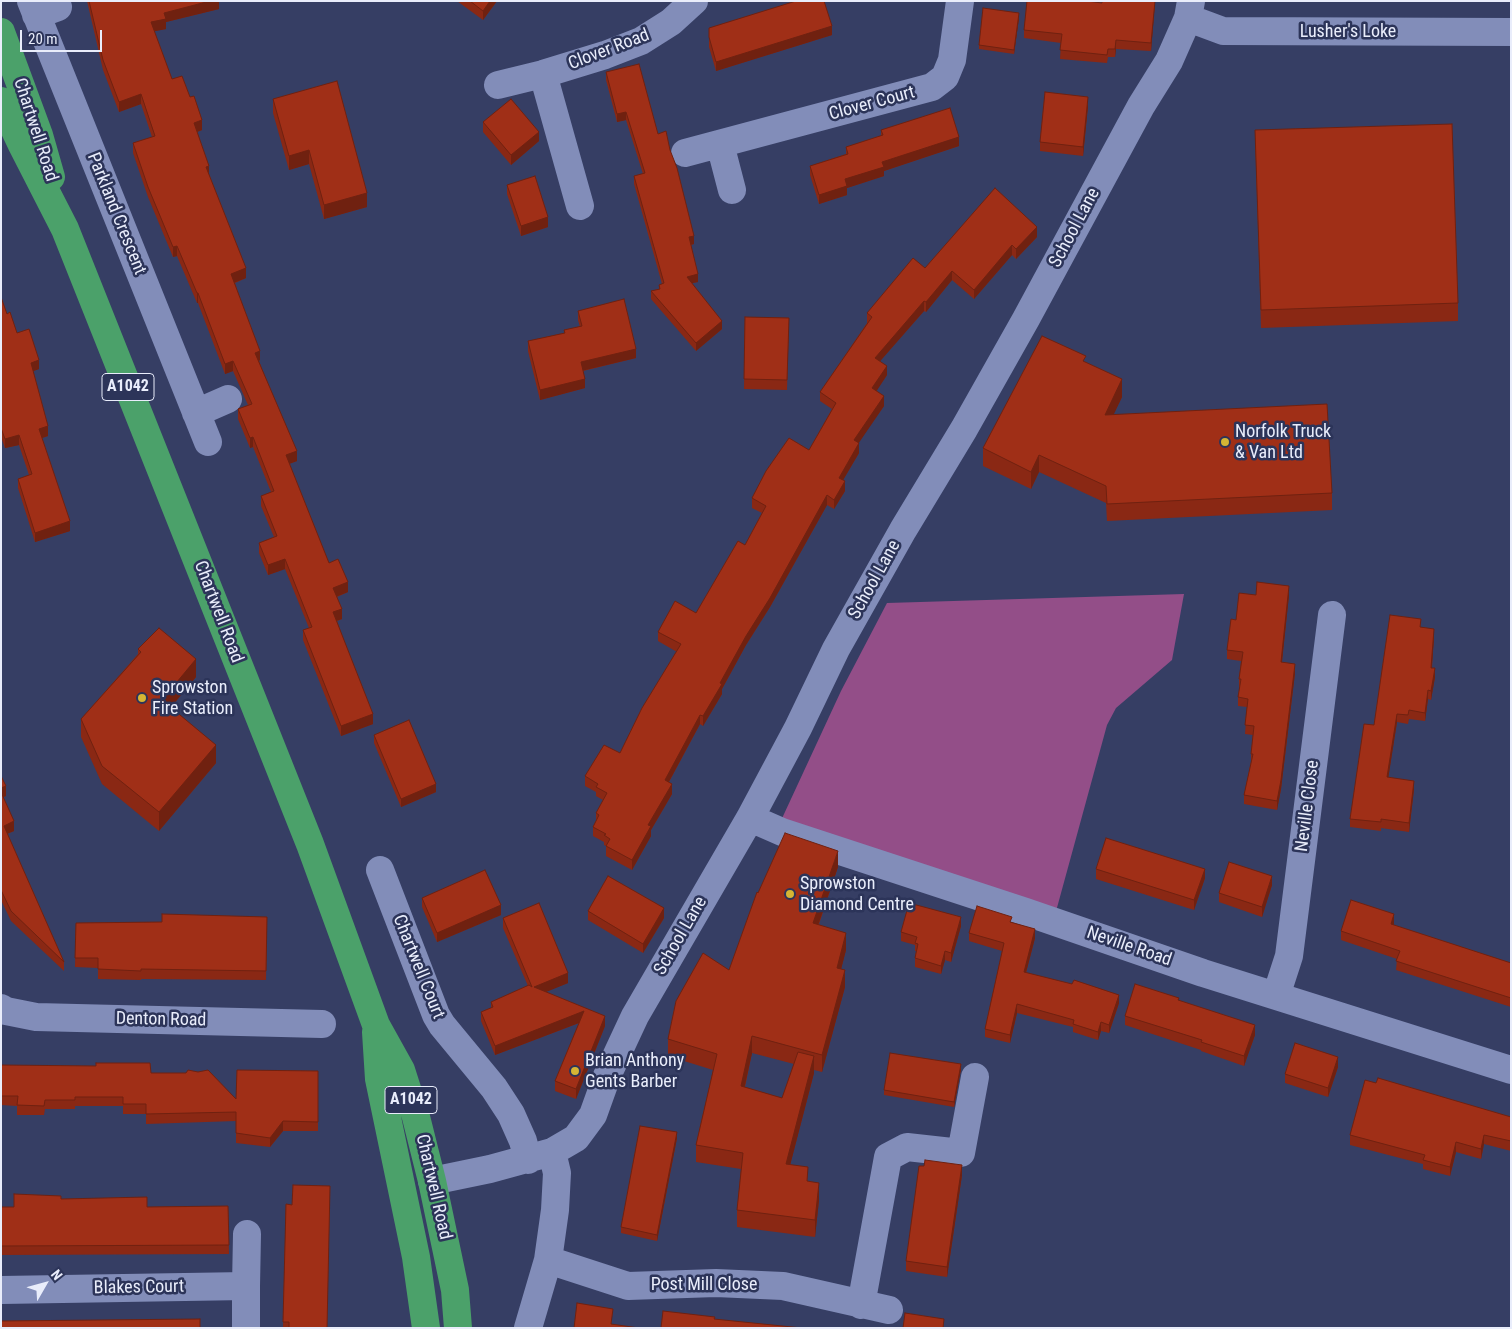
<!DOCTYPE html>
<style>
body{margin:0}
#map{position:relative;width:1512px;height:1329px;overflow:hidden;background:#363e64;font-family:"Roboto Condensed",sans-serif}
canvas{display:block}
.frame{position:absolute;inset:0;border:2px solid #e9edfb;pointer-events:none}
.north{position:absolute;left:20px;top:1259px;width:50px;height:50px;-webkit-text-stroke:4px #2c3459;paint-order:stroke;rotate:52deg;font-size:14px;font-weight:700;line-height:20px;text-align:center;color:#e9edfb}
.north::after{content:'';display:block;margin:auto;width:18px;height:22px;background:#e9edfb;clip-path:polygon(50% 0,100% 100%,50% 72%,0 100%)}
.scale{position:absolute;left:20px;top:30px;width:82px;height:22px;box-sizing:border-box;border:2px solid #e9edfb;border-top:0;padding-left:6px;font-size:15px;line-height:18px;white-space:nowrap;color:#e9edfb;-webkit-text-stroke:4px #2c3459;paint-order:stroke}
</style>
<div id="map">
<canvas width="1512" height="1329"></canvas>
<div class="frame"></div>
<div class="north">N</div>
<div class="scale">20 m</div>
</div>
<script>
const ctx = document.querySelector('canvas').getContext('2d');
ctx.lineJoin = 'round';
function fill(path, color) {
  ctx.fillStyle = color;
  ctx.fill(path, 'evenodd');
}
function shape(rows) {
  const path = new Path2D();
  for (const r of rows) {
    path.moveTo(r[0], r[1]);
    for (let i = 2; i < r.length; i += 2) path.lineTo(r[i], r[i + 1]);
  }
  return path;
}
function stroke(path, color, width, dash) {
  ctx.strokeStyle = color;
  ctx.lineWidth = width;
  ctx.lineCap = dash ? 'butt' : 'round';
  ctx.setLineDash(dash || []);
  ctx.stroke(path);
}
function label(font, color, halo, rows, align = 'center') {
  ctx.font = font + ' "Roboto Condensed",sans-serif';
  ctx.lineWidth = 5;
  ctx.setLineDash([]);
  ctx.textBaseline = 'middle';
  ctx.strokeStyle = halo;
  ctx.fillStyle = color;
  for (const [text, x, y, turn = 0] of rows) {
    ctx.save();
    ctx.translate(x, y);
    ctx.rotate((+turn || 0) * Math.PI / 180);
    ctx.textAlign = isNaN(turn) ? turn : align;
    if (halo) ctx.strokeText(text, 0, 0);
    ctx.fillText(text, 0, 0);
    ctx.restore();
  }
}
const green = shape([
 [1184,594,1172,660,1116,708,1107,725,1055,915,778,827,841,691,887,603]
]);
const street = shape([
 [31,1,208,442],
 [36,15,58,7],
 [1188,18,1223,31,1511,32],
 [543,74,580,206],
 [498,85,543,74,605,55,641,41,671,22,694,1],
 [720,144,732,190],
 [685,153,932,87,945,77,952,60,960,1],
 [196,413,228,399],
 [750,818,782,832,1026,912,1203,973,1511,1070],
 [380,870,436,1015,442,1025,494,1088,511,1114,523,1141,528,1160],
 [1276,996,1289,956,1332,615],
 [1,1008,6,1011,36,1017,322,1024],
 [432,1181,490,1169,552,1152,576,1138,593,1115,607,1076,635,1016,750,818,798,728,836,649,903,530,964,429,1026,319,1141,106,1169,61,1188,18,1191,1],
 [548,1260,628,1286,716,1283,783,1286,889,1310],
 [246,1286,247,1234],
 [1,1290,246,1286,246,1328],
 [861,1305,888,1157,907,1147,961,1153,975,1077],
 [528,1328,548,1260,555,1210,557,1173,552,1152]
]);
const highway = shape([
 [1,32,39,135,51,177],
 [1,101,21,143,65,229,310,844,376,1025,401,1070,416,1117,432,1181,455,1290,458,1328],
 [376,1032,379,1079,416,1257,426,1328]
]);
const wall = shape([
 [87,1,219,1,219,9,166,22,166,29,154,31,172,79,202,130,197,132,209,174,246,278,235,283,260,360,259,361,297,461,289,464,329,563,348,592,337,597,342,619,337,621,373,724,341,736,303,640,303,630,309,628,285,569,268,575,259,553,259,543,274,537,261,506,261,496,271,492,253,447,250,448,238,419,238,409,248,405,233,371,225,374,198,303,197,303,177,256,173,257,148,197,133,153,133,143,152,137,141,104,119,112,103,70],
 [457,1,497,1,483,20],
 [1102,1,1155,1,1151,51,1116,49,1115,57,1108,57,1107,63,1060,59,1061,43,1024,38,1024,30,1102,3],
 [1019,18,1014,54,979,49,979,45],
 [709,28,832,35,716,71,709,47],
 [606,72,658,134,670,150,694,244,691,245,698,282,692,283,722,329,696,351,651,299,651,291,659,289,659,285,662,284,634,184,634,176,643,174,626,120,617,122,606,80],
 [273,99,367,207,324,219,309,164,289,170,273,113],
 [1088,106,1083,156,1040,151,1040,142],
 [483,122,539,141,511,165,483,132],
 [881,130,959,146,884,171,884,176,847,188,847,195,819,204,810,175,810,166,846,154,846,147,881,136],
 [1255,130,1458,303,1458,321,1261,328],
 [507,185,548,227,521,236,507,194],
 [1037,237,1016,259,1012,255,974,299,952,280,926,312,924,311,880,361,887,375,876,391,884,406,858,443,859,453,843,480,845,491,834,509,827,505,770,607,746,645,722,689,722,694,703,726,700,724,669,782,672,794,651,830,651,836,632,870,606,856,606,846,604,845,604,842,593,836,593,827,596,821,596,813,603,800,596,796,596,792,585,786,585,776,620,753,677,652,658,641,658,632,696,613,745,545,762,513,752,508,752,498,809,450,832,409,820,401,820,392,867,323,867,313,925,268],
 [1,297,7,314,17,333,39,369,33,371,48,436,42,438,70,531,35,542,18,488,18,479,29,475,19,445,5,448,1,437],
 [578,311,636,358,583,371,585,388,540,400,528,351,528,341,564,333,564,330,580,327,578,320],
 [745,317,789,318,787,390,744,389],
 [1086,362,1122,397,1113,415,1332,493,1332,510,1107,521,1106,503,1039,472,1031,489,983,466,983,448],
 [1256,595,1289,595,1282,662,1295,673,1281,789,1277,810,1244,804,1244,795,1251,762,1251,754,1253,735,1245,734,1247,707,1238,706,1238,697,1240,688,1239,688,1239,679,1241,661,1227,659,1227,650,1236,620],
 [1421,627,1434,637,1432,668,1435,677,1431,700,1428,699,1425,721,1409,719,1408,724,1397,722,1388,778,1414,789,1409,832,1381,828,1381,831,1350,827,1350,819,1374,725],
 [138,649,196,677,171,707,216,763,159,831,102,784,81,737,81,719,138,654],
 [374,735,436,792,401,807,374,743],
 [1,776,6,796,3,797,14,831,7,834,64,962,64,971,11,921,1,900],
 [838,867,819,924,846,950,841,969,845,987,822,1072,814,1070,814,1073,790,1165,808,1181,819,1200,815,1237,737,1227,737,1210,741,1169,696,1162,696,1145,713,1070,668,1056,668,1039,729,970,758,893],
 [752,1053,794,1064,782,1098,745,1087],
 [1096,869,1205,878,1194,910,1096,879],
 [1272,885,1262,917,1219,902,1219,893],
 [422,898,501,915,437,942,422,907],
 [588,911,664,918,643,953,588,920],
 [267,917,266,980,141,979,141,980,98,979,98,968,75,967,76,923,162,922],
 [503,918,568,983,545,992,605,1026,576,1099,555,1091,555,1081,579,1023,495,1055,481,1021,481,1012,491,1008,491,1002,528,986,503,928],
 [1012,923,1035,938,1026,973,1119,1003,1109,1033,1101,1031,1098,1040,1073,1032,1073,1027,1017,1013,1010,1043,985,1037,985,1029,1002,951,969,941,969,933],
 [1394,924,1393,925,1511,963,1511,1007,1396,970,1397,959,1341,940,1341,931],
 [961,926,951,962,945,960,941,974,915,967,915,958,916,951,915,951,915,945,901,941,901,932],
 [1179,1001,1255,1035,1244,1066,1201,1051,1201,1050,1125,1025,1125,1016],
 [1,1065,151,1073,236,1099,318,1071,318,1131,283,1131,270,1147,236,1143,236,1121,146,1124,146,1114,123,1114,123,1106,75,1106,75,1109,45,1109,44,1115,17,1115,17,1106,1,1105],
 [1338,1067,1328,1097,1285,1083,1285,1074],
 [961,1069,954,1107,884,1095,884,1090],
 [1511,1117,1511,1151,1484,1144,1481,1159,1456,1152,1450,1176,1423,1169,1423,1164,1350,1145,1350,1135],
 [677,1138,657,1241,621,1233,621,1227],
 [962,1175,947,1277,906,1271,906,1261],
 [61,1199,147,1207,228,1206,229,1254,1,1255,1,1207,14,1207],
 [286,1204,327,1328,283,1328]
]);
const shadedWall = shape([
 [210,1,219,1,219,9,166,22,166,29,151,32,151,22,164,13],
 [490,1,497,1,483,20,483,11],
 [1155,1,1151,51,1151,43],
 [1019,13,1019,18,1014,54,1014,50],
 [832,26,832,35,716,71,716,62],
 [1116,40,1116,49,1115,57,1115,49],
 [141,94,141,104,119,112,119,102],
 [1088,97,1088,106,1083,156,1083,147],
 [626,112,626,120,617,122,617,114],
 [202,120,202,130,194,133,194,123],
 [539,132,539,141,511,165,511,155],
 [959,137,959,146,884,171,884,176,847,188,847,195,819,204,819,195,845,179,882,162],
 [309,150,309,164,289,170,289,156],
 [209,166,209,176,206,167],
 [367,193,367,207,324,219,324,205],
 [548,217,548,227,521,236,521,226],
 [1037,227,1037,237,1016,259,1016,249],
 [694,236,694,244,689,245,689,237],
 [1012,245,1012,255,974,299,974,290],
 [177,246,177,256,173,257,173,247],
 [246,268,246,278,231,284,231,274],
 [952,271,952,280,926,312,926,302],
 [698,274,698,282,687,284,687,277],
 [197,293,198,293,198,303,197,303],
 [924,301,924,311,875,367,875,358],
 [722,321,722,329,696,351,696,343],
 [636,349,636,358,581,371,581,362],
 [260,351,260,360,255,363,255,353],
 [39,360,39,369,31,372,31,363],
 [233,361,233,371,225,374,225,364],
 [887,366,887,375,872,398,872,388],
 [585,379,585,388,540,400,540,390],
 [1122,379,1122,397,1105,433,1105,415],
 [884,396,884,406,854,450,854,440],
 [48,426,48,436,39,439,39,429],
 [19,435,19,445,5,448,5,439],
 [253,437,253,447,250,448,250,438],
 [859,443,859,453,839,487,839,478],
 [297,451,297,461,286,465,286,455],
 [1039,455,1039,472,1031,489,1031,472],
 [845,481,845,491,834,509,834,500],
 [827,495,827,505,770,607,746,645,722,689,722,694,703,726,703,716,720,683,746,636],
 [70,521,70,531,35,542,35,533],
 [285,559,285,569,268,575,268,565],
 [348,582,348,592,333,598,333,588],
 [1289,586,1289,595,1281,670,1281,662],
 [342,609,342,619,333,622,333,612],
 [1434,629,1434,637,1431,676,1431,668],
 [196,659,196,677,162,718,162,700],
 [1295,664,1295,673,1281,789,1277,810,1277,801],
 [1435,668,1435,677,1431,700,1431,691],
 [1428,690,1428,699,1425,721,1425,713],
 [373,714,373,724,341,736,341,726],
 [1397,714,1397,722,1387,786,1387,777],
 [700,715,700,724,665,789,665,780],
 [216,745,216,763,159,831,159,812],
 [1414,781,1414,789,1409,832,1409,823],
 [436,784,436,792,401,807,401,799],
 [672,784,672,794,651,830,651,836,632,870,632,860,648,825],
 [6,786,6,796,1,798,1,788],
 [14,821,14,831,4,835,4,826],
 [838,851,838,867,813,940,813,923],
 [1205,869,1205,878,1194,910,1194,900],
 [1272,876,1272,885,1262,917,1262,907],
 [501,905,501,915,437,942,437,933],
 [664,908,664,918,643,953,643,944],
 [1394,914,1394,924,1391,934,1391,924],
 [961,917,961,926,951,962,951,953],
 [1035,929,1035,938,1024,980,1024,972],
 [846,933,846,950,837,985,837,968],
 [945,951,945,960,941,974,941,966],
 [845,970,845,987,822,1072,822,1055],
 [568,973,568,983,534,997,534,987],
 [1119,995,1119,1003,1109,1033,1109,1025],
 [1017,1004,1017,1013,1010,1043,1010,1035],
 [584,1011,584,1021,495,1055,495,1046],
 [605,1016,605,1026,576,1099,576,1089],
 [1101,1022,1101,1031,1098,1040,1098,1032],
 [1255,1025,1255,1035,1244,1066,1244,1056],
 [752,1036,752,1053,741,1103,741,1086],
 [814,1056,814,1073,786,1181,786,1164],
 [1338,1057,1338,1067,1328,1097,1328,1088],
 [961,1064,961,1069,954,1107,954,1102],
 [283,1121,283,1131,270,1147,270,1138],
 [677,1132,677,1138,657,1241,657,1235],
 [1484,1135,1484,1144,1481,1159,1481,1149],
 [1456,1142,1456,1152,1450,1176,1450,1167],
 [962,1165,962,1175,947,1277,947,1267],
 [819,1183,819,1200,815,1237,815,1220]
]);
const building = shape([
 [89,1,210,1,164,13,166,19,151,22,172,79,182,76,190,97,194,96,202,120,194,123,209,166,206,167,246,268,231,274,260,351,255,353,297,451,286,455,329,563,338,559,348,582,333,588,342,609,333,612,373,714,341,726,303,630,312,627,285,559,268,565,259,543,277,536,261,496,274,491,253,437,250,438,238,409,252,404,233,361,225,364,198,293,197,293,177,246,173,247,148,187,133,143,155,136,141,94,119,102,103,60,89,1],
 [470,1,490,1,483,11,470,1],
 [796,1,824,1,832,26,716,62,709,37,709,28,796,1],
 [1027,1,1087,1,1102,3,1102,1,1155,1,1151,43,1116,40,1115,49,1108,49,1107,55,1060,50,1062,34,1024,30,1027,1],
 [983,8,1019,13,1014,50,979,45,983,8],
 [639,64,658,134,666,131,670,150,677,168,694,236,689,237,698,274,687,277,722,321,696,343,651,291,660,289,659,285,664,283,634,176,645,173,626,112,617,114,606,72,639,64],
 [337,81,367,193,324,205,309,150,289,156,273,99,337,81],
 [1045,92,1088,97,1083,147,1040,142,1045,92],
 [511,99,539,132,511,155,483,122,511,99],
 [950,108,959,137,882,162,884,167,845,179,847,186,819,195,810,166,848,154,846,147,883,135,881,130,950,108],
 [1452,124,1458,303,1261,310,1255,130,1452,124],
 [535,176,548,217,521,226,507,185,535,176],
 [995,188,1037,227,1016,249,1012,245,974,290,952,271,926,302,924,301,875,358,887,366,872,388,884,396,854,440,859,443,839,478,845,481,834,500,827,495,770,598,746,636,720,683,722,684,703,716,700,715,665,780,672,784,648,825,651,826,632,860,606,846,610,839,604,835,606,834,593,827,599,815,596,813,607,793,596,787,598,784,585,776,604,745,620,753,642,708,681,644,658,632,675,601,696,613,738,541,745,545,766,506,752,498,766,471,789,438,809,450,836,403,820,392,872,317,867,313,913,258,925,268,995,188],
 [1,297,7,314,10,312,17,333,29,329,39,360,31,363,48,426,39,429,70,521,35,533,18,479,32,474,19,435,5,439,1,428,1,297],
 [624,299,636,349,581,362,585,379,540,390,528,341,565,333,564,330,582,326,578,311,624,299],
 [745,317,789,318,787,380,744,379,745,317],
 [1042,336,1086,356,1083,361,1122,379,1105,415,1327,404,1332,493,1107,504,1106,486,1039,455,1031,472,983,448,1042,336],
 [1257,582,1289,586,1281,662,1295,664,1281,780,1277,801,1244,795,1253,754,1251,754,1254,726,1245,725,1248,699,1238,697,1241,679,1239,679,1243,652,1227,650,1231,619,1236,620,1239,593,1256,595,1257,582],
 [1390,615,1421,619,1420,627,1434,629,1431,668,1435,668,1431,691,1428,690,1425,713,1409,710,1408,715,1397,714,1387,777,1414,781,1409,823,1381,819,1381,822,1350,819,1364,724,1374,725,1390,615],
 [159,628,196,659,162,700,216,745,159,812,102,766,81,719,141,652,138,649,159,628],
 [409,720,436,784,401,799,374,735,409,720],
 [1,776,6,786,1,788,1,776],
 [1,792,14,821,4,826,64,962,11,911,1,890,1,792],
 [785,833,838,851,813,923,846,933,837,968,845,970,822,1055,752,1036,741,1086,782,1098,798,1052,814,1056,786,1164,808,1167,807,1181,819,1183,815,1220,737,1210,743,1153,696,1145,717,1054,668,1039,676,1001,703,953,729,970,757,892,758,893,785,833],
 [1106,838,1205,869,1194,900,1096,869,1106,838],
 [1229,862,1272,876,1262,907,1219,893,1229,862],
 [485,870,501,905,437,933,422,898,485,870],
 [608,876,664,908,643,944,588,911,608,876],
 [1351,900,1394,914,1391,924,1511,963,1511,998,1396,961,1400,951,1341,931,1351,900],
 [539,903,568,973,534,987,605,1016,576,1089,555,1081,584,1011,495,1046,481,1012,493,1007,491,1002,529,985,532,987,503,918,539,903],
 [909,903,961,917,951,953,945,951,941,966,915,958,918,944,915,943,917,937,901,932,909,903],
 [977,906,1012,917,1010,922,1035,929,1024,972,1072,984,1074,980,1119,995,1109,1025,1101,1022,1098,1032,1073,1024,1074,1020,1017,1004,1010,1035,985,1029,1004,943,969,933,977,906],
 [162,914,267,917,266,971,141,969,141,971,98,969,98,958,75,958,76,923,162,922,162,914],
 [1135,984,1179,998,1178,1000,1255,1025,1244,1056,1201,1042,1202,1040,1125,1016,1135,984],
 [1295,1043,1338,1057,1328,1088,1285,1074,1295,1043],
 [890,1053,961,1064,954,1102,884,1090,890,1053],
 [96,1063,150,1063,151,1073,186,1073,188,1070,198,1072,208,1070,236,1099,237,1070,318,1071,318,1122,283,1121,270,1138,236,1133,236,1112,146,1114,146,1104,123,1104,123,1097,75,1097,75,1100,45,1100,44,1106,17,1105,18,1096,1,1096,1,1065,96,1066,96,1063],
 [1378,1078,1511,1117,1511,1141,1484,1135,1481,1149,1456,1142,1450,1167,1423,1160,1425,1155,1350,1135,1365,1080,1376,1083,1378,1078],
 [640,1126,677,1132,657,1235,621,1227,640,1126],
 [925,1160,962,1165,947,1267,906,1261,919,1166,924,1166,925,1160],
 [293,1185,330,1186,327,1328,289,1328,289,1322,283,1322,286,1204,292,1205,293,1185],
 [14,1194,61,1196,61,1199,147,1197,147,1207,228,1206,229,1245,1,1246,1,1207,14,1207,14,1194],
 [577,1303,613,1309,611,1324,639,1328,574,1328,577,1303],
 [663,1311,715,1317,714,1319,802,1328,661,1328,663,1311],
 [905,1313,944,1319,943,1328,903,1328,905,1313],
 [200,1319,200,1328,1,1328,1,1321,200,1319]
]);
const markers = [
 [1225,442,5,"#d6b534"],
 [142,698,5,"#d6b534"],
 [790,894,5,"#d6b534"],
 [575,1071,5,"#d6b534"]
];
const shields = [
 [128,387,52],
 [411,1100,52]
];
const shieldNames = [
 ["A1042",128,387],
 ["A1042",411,1100]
];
const streetNames = [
 ["Lusher's Loke",1348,32],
 ["Clover Road",609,50,-21],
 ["Clover Court",872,104,-15],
 ["Chartwell Road",35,130,72],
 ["Parkland Crescent",116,214,68],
 ["School Lane",1075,228,-62],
 ["School Lane",875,580,-61],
 ["Chartwell Road",218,612,69],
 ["Neville Close",1308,806,-83],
 ["School Lane",681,936,-60],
 ["Neville Road",1129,947,19],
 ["Chartwell Court",418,967,68],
 ["Denton Road",161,1020,1],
 ["Chartwell Road",433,1187,77],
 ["Post Mill Close",704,1285],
 ["Blakes Court",139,1288,-1]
];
const poiNames = [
 ["Norfolk Truck",1235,432],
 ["& Van Ltd",1235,453],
 ["Sprowston",152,688],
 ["Fire Station",152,709],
 ["Sprowston",800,884],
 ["Diamond Centre",800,905],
 ["Brian Anthony",585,1061],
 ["Gents Barber",585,1082]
];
fill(green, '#934e88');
stroke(street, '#828db9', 28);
stroke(highway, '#4ba16a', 28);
fill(wall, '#8a2814');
fill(shadedWall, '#702110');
fill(building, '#a02f17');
stroke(building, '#702110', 1);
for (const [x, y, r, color] of markers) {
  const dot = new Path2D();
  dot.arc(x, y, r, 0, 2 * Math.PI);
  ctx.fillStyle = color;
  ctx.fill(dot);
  stroke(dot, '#2c3459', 2);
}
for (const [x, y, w] of shields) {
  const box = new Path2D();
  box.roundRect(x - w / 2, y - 13.5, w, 27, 4);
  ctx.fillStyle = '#2c3459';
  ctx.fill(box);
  stroke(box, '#e9edfb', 1);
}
label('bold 16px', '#e9edfb', null, shieldNames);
label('18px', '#e9edfb', '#2c3459', streetNames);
label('18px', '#e9edfb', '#2c3459', poiNames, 'left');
</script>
